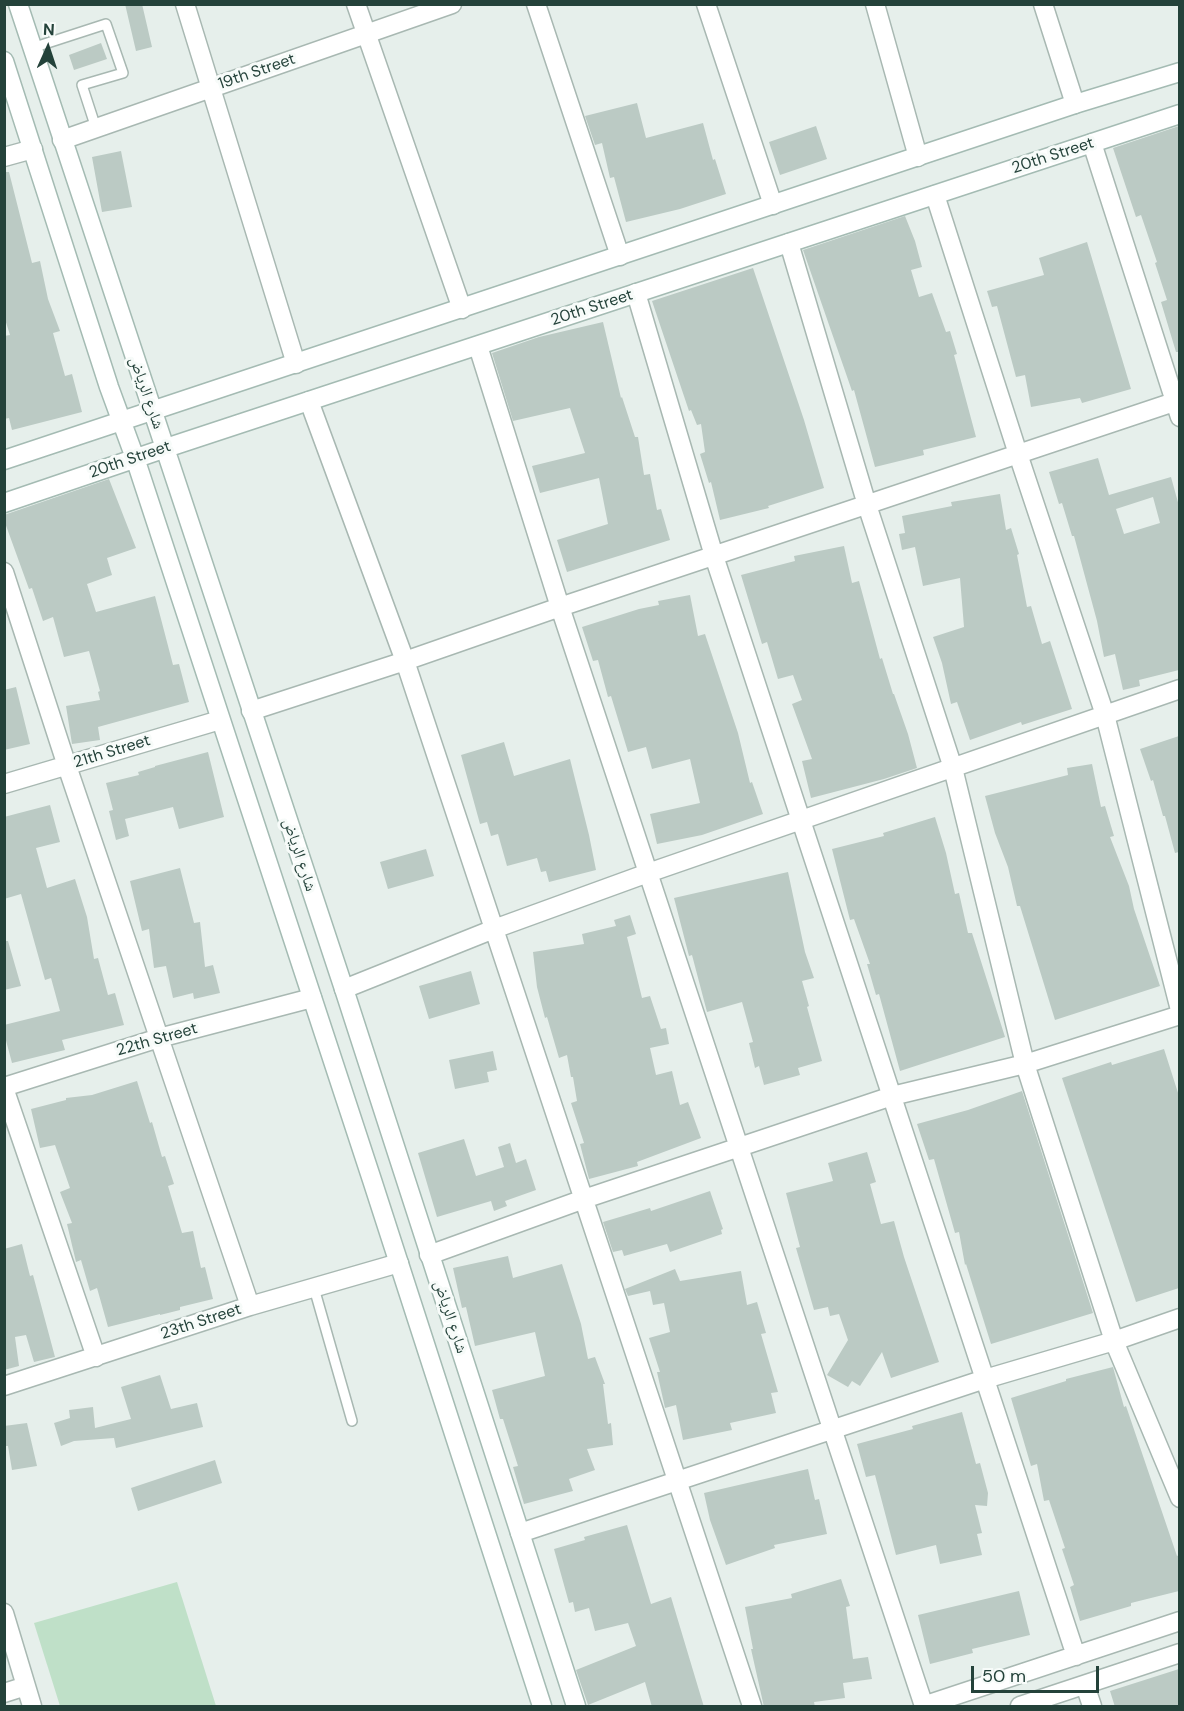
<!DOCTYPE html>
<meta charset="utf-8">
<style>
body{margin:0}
#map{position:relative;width:1184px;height:1711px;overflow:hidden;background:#e6efeb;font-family:"DM Sans",sans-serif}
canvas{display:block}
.frame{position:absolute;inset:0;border:6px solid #24423a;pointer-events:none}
.north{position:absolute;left:18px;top:18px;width:60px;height:60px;-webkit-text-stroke:4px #f7fbf9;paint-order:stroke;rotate:3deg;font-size:16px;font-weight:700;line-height:24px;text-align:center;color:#24423a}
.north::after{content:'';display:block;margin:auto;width:21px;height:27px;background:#24423a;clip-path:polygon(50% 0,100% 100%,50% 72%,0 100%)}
.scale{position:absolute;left:971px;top:1666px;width:128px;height:27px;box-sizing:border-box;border:3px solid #24423a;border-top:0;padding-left:8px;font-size:18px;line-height:21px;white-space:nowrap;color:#24423a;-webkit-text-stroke:4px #f7fbf9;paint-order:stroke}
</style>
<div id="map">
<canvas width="1184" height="1711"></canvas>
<div class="frame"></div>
<div class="north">N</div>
<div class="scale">50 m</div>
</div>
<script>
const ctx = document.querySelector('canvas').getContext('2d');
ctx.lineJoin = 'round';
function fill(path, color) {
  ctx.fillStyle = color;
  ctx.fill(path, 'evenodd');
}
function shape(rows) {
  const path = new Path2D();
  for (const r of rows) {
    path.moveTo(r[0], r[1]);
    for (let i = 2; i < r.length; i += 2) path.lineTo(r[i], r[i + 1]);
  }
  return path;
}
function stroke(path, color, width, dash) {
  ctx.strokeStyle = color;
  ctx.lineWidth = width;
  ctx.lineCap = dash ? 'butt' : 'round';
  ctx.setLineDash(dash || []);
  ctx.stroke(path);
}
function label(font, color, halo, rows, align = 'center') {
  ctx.font = font + ' "DM Sans","Noto Naskh Arabic",sans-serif';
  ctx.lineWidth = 6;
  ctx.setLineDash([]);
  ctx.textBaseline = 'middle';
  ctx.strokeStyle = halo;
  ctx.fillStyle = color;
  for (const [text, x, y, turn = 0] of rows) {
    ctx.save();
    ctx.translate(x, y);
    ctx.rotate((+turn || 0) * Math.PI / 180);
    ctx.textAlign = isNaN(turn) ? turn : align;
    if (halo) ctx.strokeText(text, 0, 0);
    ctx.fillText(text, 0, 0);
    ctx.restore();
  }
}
const green = shape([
 [177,1582,216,1706,60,1706,34,1623]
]);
const building = shape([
 [125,4,142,4,152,47,136,51],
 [101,43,107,59,74,70,69,55],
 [637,103,646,138,703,123,713,160,715,159,726,194,680,209,626,222,614,177,610,178,602,143,595,145,585,116],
 [816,126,827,159,780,175,769,142],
 [1179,126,1179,352,1176,352,1161,302,1167,300,1155,263,1157,262,1141,215,1136,217,1113,148],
 [121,151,132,207,102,212,92,157],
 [4,172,9,172,32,263,40,261,48,299,60,331,53,333,65,376,72,374,82,412,12,430,9,418,4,419,4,336,10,335,4,316],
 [905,216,915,241,922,267,911,270,919,297,932,293,946,332,950,331,957,354,954,355,976,437,923,450,924,455,875,467,854,390,852,391,803,250],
 [1087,242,1131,389,1082,403,1080,398,1031,407,1025,375,1016,377,997,306,992,307,987,291,1044,275,1039,258],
 [753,268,804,420,824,488,768,506,769,508,720,520,711,482,709,483,700,454,705,452,701,424,697,425,691,410,689,411,652,301],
 [603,322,621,398,622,397,635,437,638,437,644,475,650,474,657,510,661,509,670,540,567,572,557,540,608,524,599,478,540,493,532,466,585,453,570,408,513,421,492,353,539,337],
 [1098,458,1109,495,1171,477,1179,506,1179,670,1139,680,1140,686,1123,690,1115,654,1104,657,1097,621,1074,536,1072,536,1062,503,1059,504,1049,472],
 [1153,497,1160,523,1124,534,1116,509],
 [109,479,136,548,107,558,112,575,87,584,96,612,155,596,173,665,179,664,189,702,98,727,100,740,72,744,66,706,100,700,98,692,100,691,89,651,64,657,53,617,43,621,32,588,29,589,4,520,4,515],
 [1000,494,1006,530,1011,528,1019,554,1017,555,1027,607,1031,606,1042,644,1050,641,1072,709,1022,725,1021,722,970,740,957,702,951,704,942,663,933,637,964,627,960,578,923,586,915,547,902,550,899,534,905,533,902,516,952,506,951,502],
 [844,546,852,583,859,581,880,659,882,658,893,694,894,694,908,734,917,768,884,779,811,798,802,761,812,759,792,704,802,700,793,675,778,679,767,642,762,644,741,575,795,561,794,556],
 [690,595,698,636,705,634,738,733,750,783,752,782,763,814,702,835,657,844,650,814,700,803,690,759,652,769,646,747,628,752,611,696,608,697,598,660,593,661,582,627,639,609,659,605,658,601],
 [16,687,30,744,4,750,4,690],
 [1179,736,1179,852,1175,853,1165,816,1163,816,1153,780,1151,781,1140,749],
 [504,742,514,776,570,759,589,835,596,870,549,882,546,871,541,872,537,858,507,866,498,834,491,836,487,822,480,824,461,755],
 [208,752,224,817,179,829,173,807,125,819,129,836,116,840,109,811,113,810,106,783,139,775,138,772,155,767,155,766],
 [1092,764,1101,807,1105,806,1114,836,1110,837,1129,886,1134,909,1160,986,1055,1020,1020,906,1017,906,1008,867,995,833,985,796,1068,775,1067,768],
 [50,805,60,842,36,848,47,888,75,879,87,917,94,959,98,958,108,995,115,993,124,1025,62,1040,65,1050,12,1063,4,1033,4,1025,60,1011,51,978,45,980,21,894,4,899,4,817],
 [935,817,946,853,955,894,959,893,968,933,972,933,1005,1037,900,1071,879,994,876,995,867,964,870,964,854,919,850,920,832,849,884,836,883,833],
 [426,849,434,876,388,889,380,862],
 [180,868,194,923,200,922,205,967,213,965,220,993,194,999,193,993,173,998,166,966,154,968,149,929,142,931,130,881],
 [788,872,805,952,814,978,802,981,809,1006,807,1007,822,1061,798,1068,800,1075,764,1085,759,1066,755,1068,749,1043,753,1042,742,1002,707,1012,692,955,689,956,674,898],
 [630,915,636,934,627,937,642,998,650,996,661,1029,666,1028,669,1044,650,1048,656,1075,672,1071,680,1105,688,1102,701,1138,637,1162,638,1166,589,1179,580,1144,584,1143,571,1103,577,1101,573,1077,571,1077,567,1055,559,1058,547,1017,545,1018,537,987,533,952,584,944,582,934,616,926,614,920],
 [4,941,8,941,21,986,4,990],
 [471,971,480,1004,429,1019,419,986],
 [1164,1049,1179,1096,1179,1288,1136,1302,1062,1078,1111,1062,1112,1065],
 [493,1051,497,1070,487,1072,489,1082,455,1089,449,1060],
 [137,1081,150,1123,152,1122,162,1157,165,1156,174,1184,168,1186,182,1233,193,1231,201,1268,205,1267,213,1299,180,1307,180,1310,160,1315,160,1314,108,1327,97,1288,90,1291,81,1260,76,1262,67,1224,72,1223,60,1192,70,1188,55,1145,40,1148,31,1109,66,1100,66,1098,92,1095],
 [1022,1091,1093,1313,991,1344,966,1264,965,1265,959,1232,955,1233,934,1159,929,1160,917,1124,968,1110],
 [464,1139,476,1176,504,1167,498,1147,510,1143,516,1163,526,1159,536,1190,505,1201,507,1206,494,1211,491,1201,437,1217,418,1153],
 [867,1152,876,1182,870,1184,881,1224,894,1221,904,1257,939,1362,891,1378,882,1352,860,1386,852,1381,848,1387,827,1375,848,1340,839,1314,830,1316,828,1307,814,1310,796,1248,800,1247,786,1193,833,1181,828,1163],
 [710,1191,723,1229,721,1230,722,1234,670,1252,667,1244,624,1256,622,1250,613,1252,603,1222,650,1208,651,1211],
 [22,1244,30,1276,33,1275,55,1357,34,1362,26,1335,15,1337,19,1366,4,1370,4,1249],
 [508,1256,513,1278,562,1264,581,1324,588,1359,595,1357,605,1384,603,1384,608,1424,611,1423,613,1445,587,1449,595,1470,569,1479,573,1491,524,1504,513,1467,518,1466,503,1419,500,1419,492,1390,545,1376,535,1332,475,1346,466,1307,462,1308,453,1268],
 [675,1269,680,1281,741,1271,747,1305,757,1302,766,1333,761,1334,778,1392,771,1393,776,1413,730,1423,732,1430,683,1440,676,1405,665,1408,657,1372,660,1372,649,1338,670,1332,664,1303,653,1305,650,1291,628,1296,625,1289],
 [1113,1367,1124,1407,1126,1406,1177,1556,1179,1555,1179,1591,1131,1603,1131,1606,1080,1621,1070,1587,1074,1585,1062,1549,1065,1548,1049,1500,1044,1501,1037,1464,1031,1466,1011,1398,1066,1381,1066,1379],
 [160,1375,171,1409,197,1403,203,1427,116,1448,114,1438,74,1441,61,1446,54,1423,70,1418,69,1410,93,1407,95,1428,131,1419,121,1387],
 [962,1412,976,1464,980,1463,988,1493,987,1506,975,1505,982,1533,977,1534,982,1555,940,1564,936,1545,896,1555,875,1475,866,1477,857,1444,913,1429,912,1426],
 [27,1423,37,1466,12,1470,8,1446,4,1446,4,1426],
 [215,1460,222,1483,138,1511,131,1488],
 [808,1469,815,1500,819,1499,827,1534,774,1545,775,1548,726,1565,710,1520,704,1493],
 [627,1525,651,1604,671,1597,704,1707,652,1707,645,1682,588,1705,576,1670,636,1646,628,1623,595,1631,589,1608,575,1612,573,1602,569,1603,554,1549,585,1540,584,1537],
 [841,1579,850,1606,846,1607,853,1659,868,1657,872,1679,843,1683,845,1698,814,1702,815,1707,764,1707,751,1649,753,1649,745,1607,792,1598,791,1594],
 [1019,1591,1030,1635,972,1649,973,1653,930,1664,918,1615],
 [1179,1669,1179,1707,1115,1707,1110,1691]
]);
const lane = shape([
 [32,48,106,24,123,73,82,85,96,128],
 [314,1288,352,1421]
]);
const street = shape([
 [185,4,296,364],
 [356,4,462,309],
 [536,4,620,256],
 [706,4,773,205],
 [875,4,918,157],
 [1043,4,1075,104],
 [62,140,452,4],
 [1092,143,1180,417],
 [4,157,33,149],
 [935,195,1018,454,1105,715,1180,1010],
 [789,243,867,505,953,768,1025,1064,1114,1341,1180,1498],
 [636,293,714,556,1076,1656],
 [478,346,560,607,924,1706],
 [309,401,405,661,752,1706],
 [4,572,67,766,250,1306],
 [251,711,405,661,560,607,1180,400],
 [4,784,220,720],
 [344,989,494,929,648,873,1180,689],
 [4,1087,159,1038,312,998],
 [4,1088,96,1357],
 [429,1255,584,1199,892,1096,1025,1064,1180,1015],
 [4,1386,250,1306,399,1263],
 [520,1533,985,1379,1114,1341,1180,1318],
 [4,1613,32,1706],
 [1085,1685,1092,1706],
 [4,1693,26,1686],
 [923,1706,1180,1621],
 [1020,1706,1180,1653]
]);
const secondary = shape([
 [18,4,344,989,576,1706],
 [4,61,109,387,135,458,372,1180,542,1706],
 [4,460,1075,104,1180,72],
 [4,503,166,448,1180,114]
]);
const streetNames = [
 ["19th Street",257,72,-19],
 ["20th Street",1053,156,-18],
 ["20th Street",592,308,-18],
 ["شارع الرياض",146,393,71],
 ["20th Street",130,460,-19],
 ["21th Street",112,752,-17],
 ["شارع الرياض",299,855,72],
 ["22th Street",157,1040,-16],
 ["شارع الرياض",450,1317,72],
 ["23th Street",201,1322,-18]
];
fill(green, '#bfe0c8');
fill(building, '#bbcac4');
stroke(lane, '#a8b8b2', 12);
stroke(street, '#a8b8b2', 21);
stroke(secondary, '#a4bbb3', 21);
stroke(lane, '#fff', 9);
stroke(street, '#fff', 18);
stroke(secondary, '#fff', 18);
label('16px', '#24423a', '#f7fbf9', streetNames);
</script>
